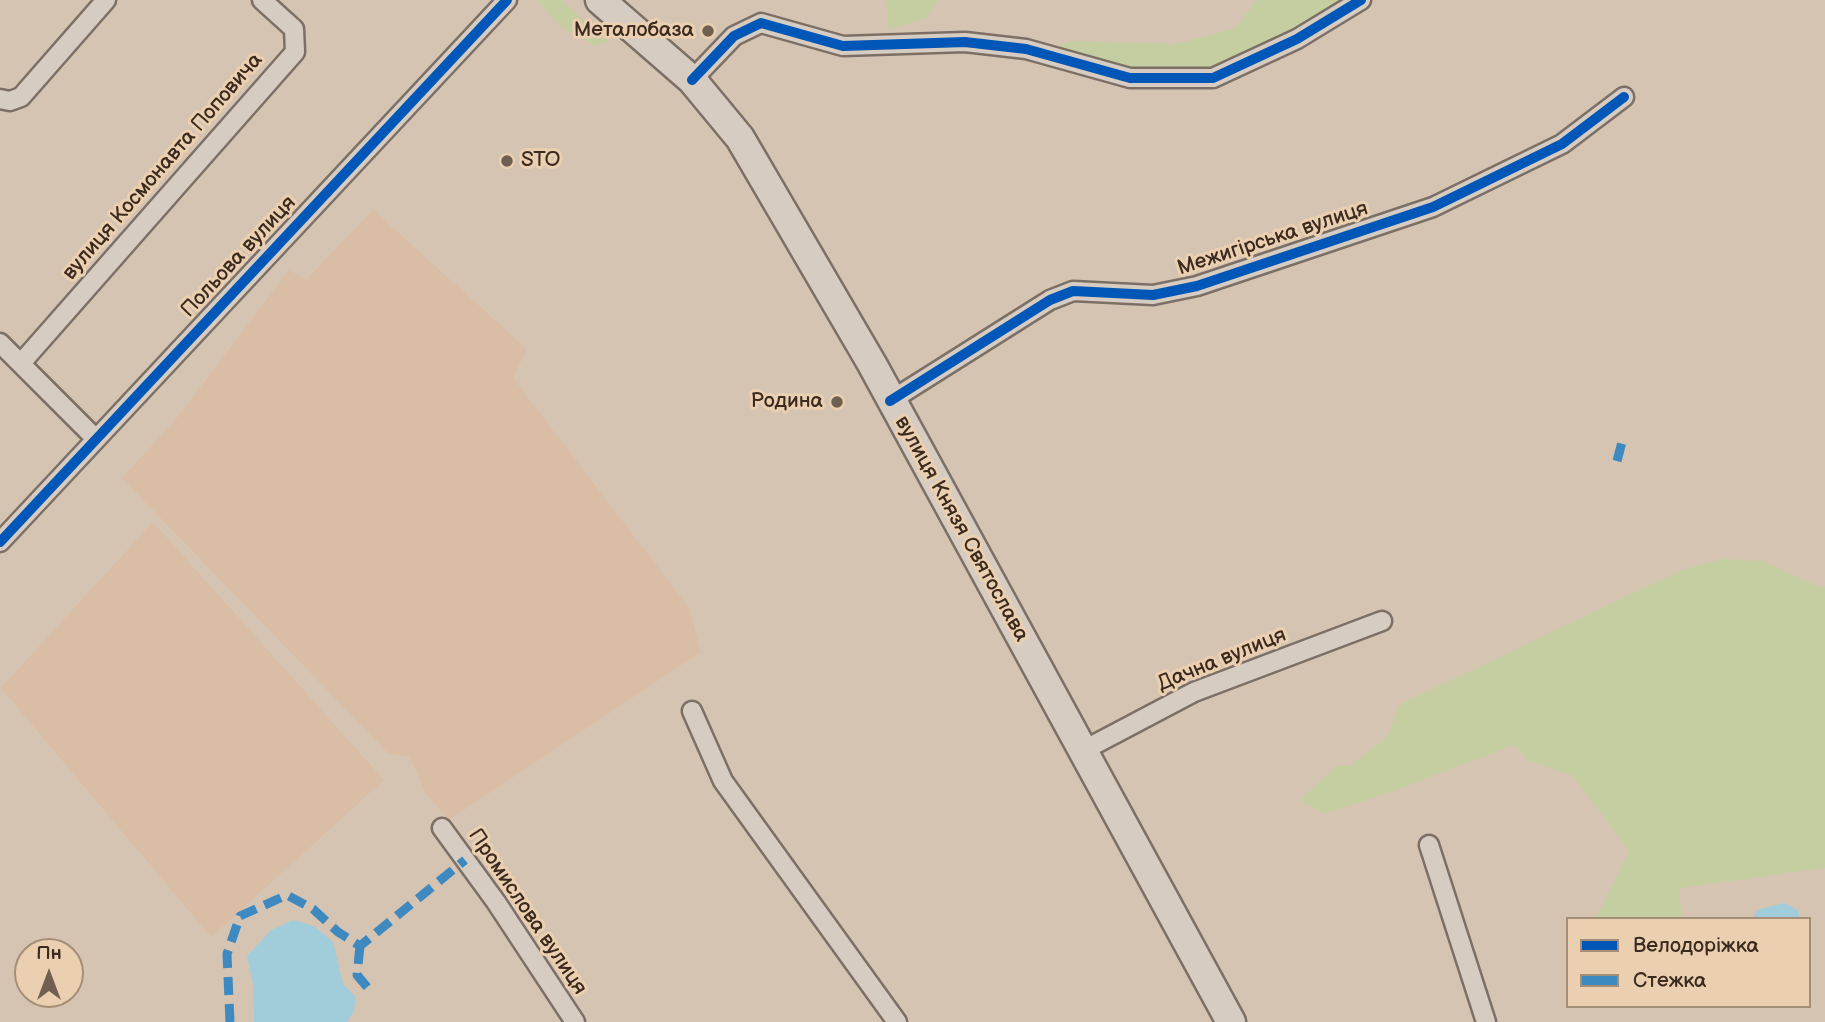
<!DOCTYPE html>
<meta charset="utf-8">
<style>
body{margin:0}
#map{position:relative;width:1825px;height:1022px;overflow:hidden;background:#d6c4b3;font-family:"Balsamiq Sans",sans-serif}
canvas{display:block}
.legend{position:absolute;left:1566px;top:917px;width:245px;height:91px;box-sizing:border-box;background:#ead0b1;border:2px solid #a48e76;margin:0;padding:9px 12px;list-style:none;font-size:21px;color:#3b2a1e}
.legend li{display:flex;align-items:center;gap:14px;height:35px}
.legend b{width:35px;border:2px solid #a48e76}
.north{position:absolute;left:14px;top:938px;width:70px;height:70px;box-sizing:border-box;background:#ead0b1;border:2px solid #a48e76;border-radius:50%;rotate:0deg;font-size:19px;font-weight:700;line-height:28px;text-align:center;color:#3b2a1e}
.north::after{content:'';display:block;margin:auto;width:24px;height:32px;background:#716052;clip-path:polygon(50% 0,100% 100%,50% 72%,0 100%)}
</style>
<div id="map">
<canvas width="1825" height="1022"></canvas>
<ul class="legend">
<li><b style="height:9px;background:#0057b8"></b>Велодоріжка</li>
<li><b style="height:9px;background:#3e89bf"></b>Стежка</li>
</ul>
<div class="north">Пн</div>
</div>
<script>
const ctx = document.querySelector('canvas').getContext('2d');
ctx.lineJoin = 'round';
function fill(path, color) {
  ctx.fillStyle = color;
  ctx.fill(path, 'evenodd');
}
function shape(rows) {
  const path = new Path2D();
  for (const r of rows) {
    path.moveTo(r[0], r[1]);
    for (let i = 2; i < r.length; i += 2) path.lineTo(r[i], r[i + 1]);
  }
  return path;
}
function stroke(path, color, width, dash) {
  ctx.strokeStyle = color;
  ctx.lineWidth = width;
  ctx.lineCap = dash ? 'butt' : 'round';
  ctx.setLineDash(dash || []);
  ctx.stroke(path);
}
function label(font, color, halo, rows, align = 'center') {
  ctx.font = font + ' "Balsamiq Sans",sans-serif';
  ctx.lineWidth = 6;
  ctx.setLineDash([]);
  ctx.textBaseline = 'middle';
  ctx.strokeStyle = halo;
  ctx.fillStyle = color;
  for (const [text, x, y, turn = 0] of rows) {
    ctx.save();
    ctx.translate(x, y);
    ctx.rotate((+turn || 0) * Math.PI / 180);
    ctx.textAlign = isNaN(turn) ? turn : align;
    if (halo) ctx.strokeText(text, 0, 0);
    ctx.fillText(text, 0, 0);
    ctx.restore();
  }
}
const built = shape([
 [373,210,527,349,513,378,689,608,701,652,449,820,426,794,410,757,388,753,122,478,176,419,289,270,306,280],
 [153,522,384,780,211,937,1,688]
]);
const green = shape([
 [536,0,560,0,610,42,594,45,563,28],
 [886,0,938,0,927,18,889,30],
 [1256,0,1347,0,1297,29,1210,67,1130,68,1051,48,1071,41,1176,44,1236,28],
 [1722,559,1763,561,1821,588,1825,586,1825,868,1679,888,1682,919,1596,919,1629,851,1573,776,1528,760,1514,745,1394,791,1324,814,1300,800,1337,765,1351,766,1388,735,1399,705,1679,571]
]);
const water = shape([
 [1784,903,1798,910,1800,919,1753,919,1757,910],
 [293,920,314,926,333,942,343,984,356,997,354,1011,347,1022,254,1022,253,984,247,956,271,930]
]);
const street = shape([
 [692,80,734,36,761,23,843,46,965,42,1026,49,1130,78,1213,78,1297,39,1361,0],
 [0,99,10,101,21,97,106,0],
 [0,343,95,438],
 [22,362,295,52,294,29,262,0],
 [890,401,1050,300,1073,291,1153,295,1197,286,1433,207,1562,144,1624,97],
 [0,542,507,0],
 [692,711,723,781,897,1022],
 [1084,750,1194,692,1382,621],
 [442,828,496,902,575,1022],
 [1429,845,1486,1022]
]);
const primary = shape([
 [600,0,692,80,740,138,872,364,1231,1022]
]);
const quiet = shape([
 [1617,461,1623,438],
 [360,946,357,975,373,994],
 [230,1022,227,954,240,916,287,895,313,909,338,932,360,946,465,860]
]);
const cycleway = shape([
 [692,80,734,36,761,23,843,46,965,42,1026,49,1130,78,1213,78,1297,39,1361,0],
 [890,401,1050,300,1073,291,1153,295,1197,286,1433,207,1562,144,1624,97],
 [0,542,507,0]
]);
const markers = [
 [708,31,7,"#716052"],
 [507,161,7,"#716052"],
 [837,402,7,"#716052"]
];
const poiNames = [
 ["Металобаза",694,31],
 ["STO",521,161,"left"],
 ["Родина",823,402]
];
const streetNames = [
 ["вулиця Космонавта Поповича",163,167,-49],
 ["Межигірська вулиця",1273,239,-18],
 ["Польова вулиця",239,257,-47],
 ["вулиця Князя Святослава",961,529,61],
 ["Дачна вулиця",1222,660,-22],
 ["Промислова вулиця",527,912,56]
];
fill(built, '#d9bda5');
fill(green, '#c4cea0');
fill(water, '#a1cdda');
stroke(street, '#7c7066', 23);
stroke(primary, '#7c7066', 33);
stroke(street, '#d7ccc1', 18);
stroke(primary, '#d7ccc1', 28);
stroke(quiet, '#3e89bf', 9, [18, 9]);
stroke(cycleway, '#0057b8', 10);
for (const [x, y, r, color] of markers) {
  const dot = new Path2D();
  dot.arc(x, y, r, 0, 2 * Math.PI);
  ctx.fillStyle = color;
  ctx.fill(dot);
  stroke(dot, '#ead0b1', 2.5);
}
label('21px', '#3b2a1e', '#ead0b1', poiNames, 'right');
label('21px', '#3b2a1e', '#ead0b1', streetNames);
</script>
